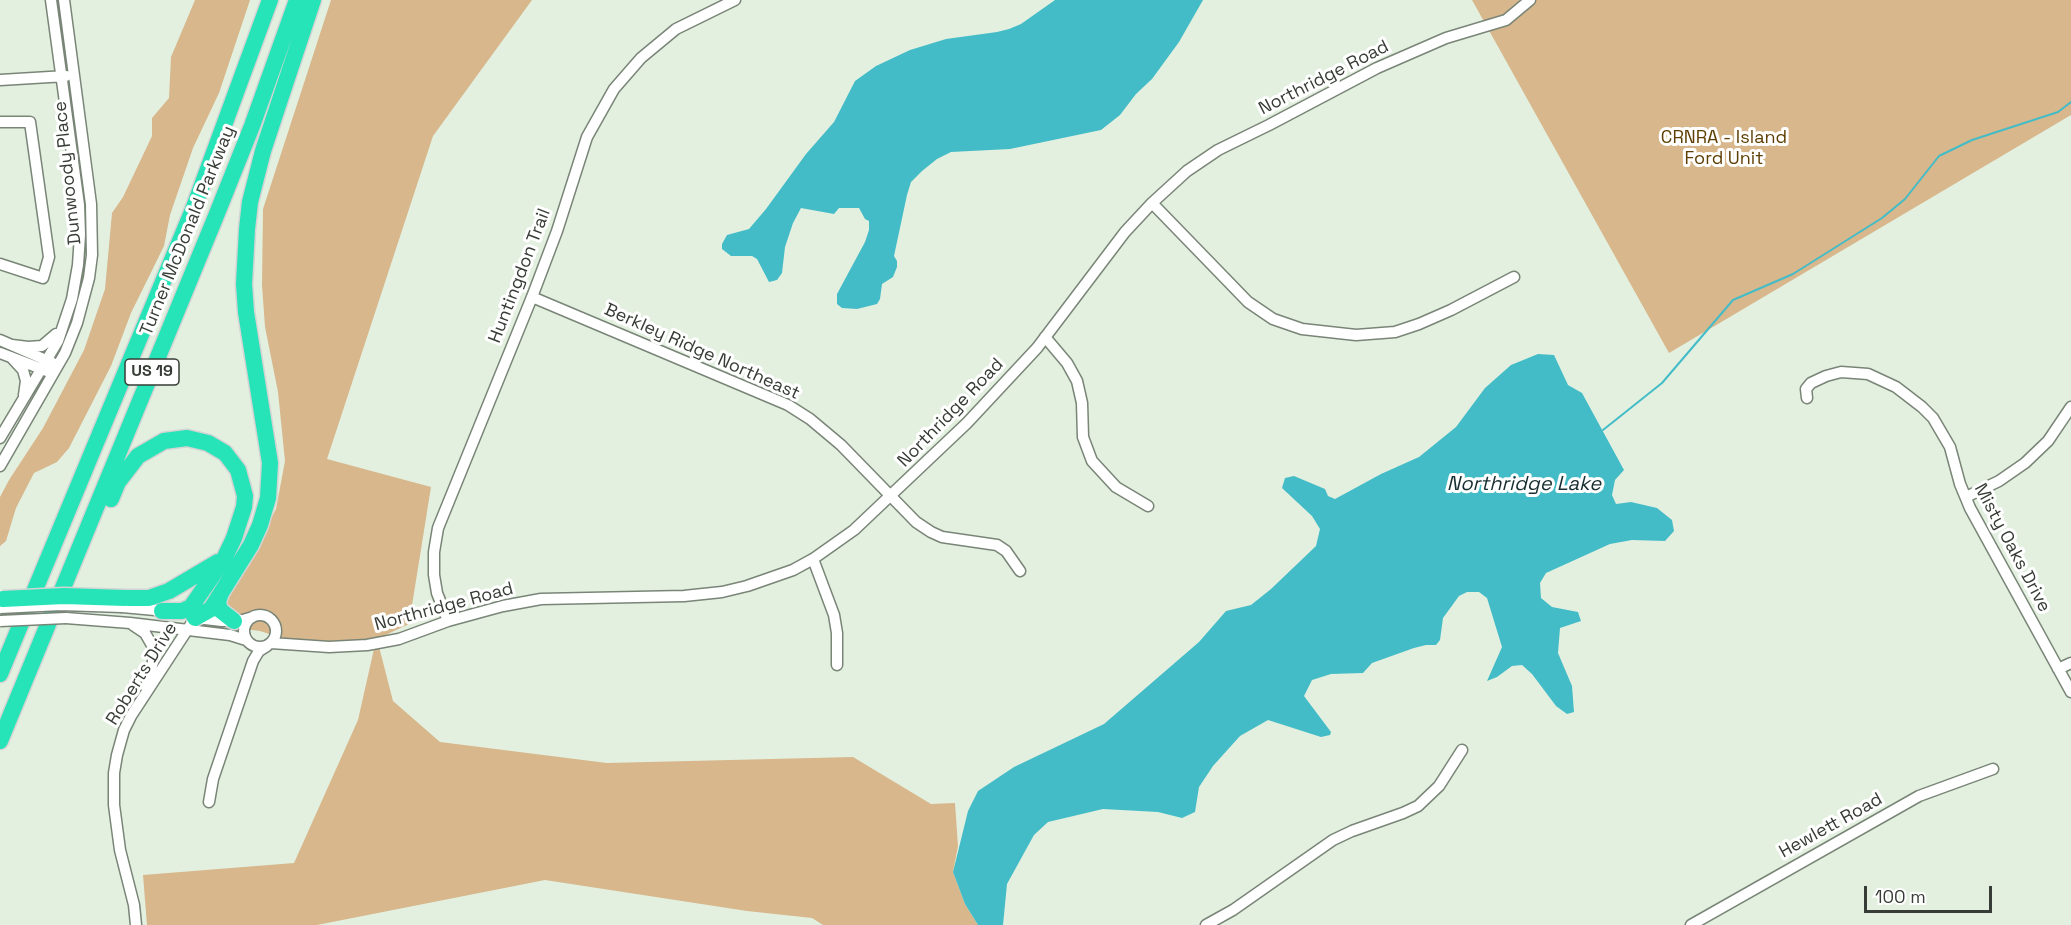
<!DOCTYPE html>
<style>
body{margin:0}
#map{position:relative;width:2071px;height:925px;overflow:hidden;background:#e3f0e0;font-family:"Space Grotesk",sans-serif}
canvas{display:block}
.scale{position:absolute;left:1864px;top:886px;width:128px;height:27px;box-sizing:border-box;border:3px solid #373c36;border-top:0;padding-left:8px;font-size:18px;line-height:21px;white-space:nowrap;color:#373c36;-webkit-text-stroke:4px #fff;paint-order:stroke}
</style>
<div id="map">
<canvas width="2071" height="925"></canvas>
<div class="scale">100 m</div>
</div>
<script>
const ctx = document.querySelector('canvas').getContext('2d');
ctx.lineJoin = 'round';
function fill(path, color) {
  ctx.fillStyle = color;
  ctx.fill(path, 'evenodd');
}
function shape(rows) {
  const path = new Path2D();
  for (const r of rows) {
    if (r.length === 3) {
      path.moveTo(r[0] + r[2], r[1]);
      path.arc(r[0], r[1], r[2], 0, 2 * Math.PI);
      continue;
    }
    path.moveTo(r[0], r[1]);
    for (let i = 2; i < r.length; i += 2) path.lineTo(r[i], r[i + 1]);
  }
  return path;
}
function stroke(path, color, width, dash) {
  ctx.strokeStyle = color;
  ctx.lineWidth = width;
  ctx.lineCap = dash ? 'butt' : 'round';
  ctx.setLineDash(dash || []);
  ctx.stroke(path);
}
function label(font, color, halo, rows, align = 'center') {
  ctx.font = font + ' "Space Grotesk",sans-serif';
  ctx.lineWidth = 6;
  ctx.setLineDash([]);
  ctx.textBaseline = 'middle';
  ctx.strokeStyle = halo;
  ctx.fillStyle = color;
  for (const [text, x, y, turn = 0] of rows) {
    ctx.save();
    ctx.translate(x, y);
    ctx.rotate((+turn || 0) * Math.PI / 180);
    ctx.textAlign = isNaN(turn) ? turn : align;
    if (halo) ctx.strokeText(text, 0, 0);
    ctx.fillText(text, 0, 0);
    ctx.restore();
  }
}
const green = shape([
 [195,0,250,0,219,93,193,148,170,215,164,246,131,313,111,366,69,448,57,462,34,473,16,508,6,541,0,546,0,497,9,480,43,428,84,350,105,289,112,213,123,197,152,136,152,118,169,98,171,57],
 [331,0,532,0,433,136,327,459,431,487,409,624,377,639,393,701,440,742,607,763,853,757,931,804,955,803,958,846,953,872,965,904,978,925,823,925,812,918,747,911,545,880,317,925,147,925,143,875,294,863,358,720,376,640,310,643,288,640,260,631,214,625,276,509,285,461,278,392,265,327,262,285,263,209],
 [1472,0,2071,0,2071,115,1669,353]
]);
const water = shape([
 [1055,0,1203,0,1179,42,1152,79,1136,94,1120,115,1101,130,1010,149,951,152,937,159,922,171,911,182,907,195,894,256,897,261,897,267,893,277,882,284,880,299,877,304,857,309,842,308,837,304,837,294,865,242,869,230,869,221,865,219,859,208,839,208,834,214,801,208,793,223,785,247,782,273,777,280,769,282,757,259,752,256,731,256,722,249,722,244,727,235,749,229,766,209,806,154,834,122,855,81,876,66,910,50,946,39,997,32,1009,29,1021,24],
 [1538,354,1554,355,1568,385,1582,393,1624,470,1615,480,1612,495,1616,504,1631,502,1657,508,1672,520,1674,531,1665,541,1632,540,1610,544,1546,573,1540,583,1541,598,1552,607,1578,612,1581,621,1560,628,1558,653,1572,686,1574,712,1567,714,1556,706,1532,674,1522,665,1512,666,1497,677,1487,681,1502,647,1487,598,1479,592,1467,592,1459,596,1443,618,1440,640,1436,645,1426,645,1414,648,1372,663,1363,673,1331,674,1312,680,1304,696,1331,732,1330,735,1321,737,1268,720,1240,736,1213,766,1199,787,1195,812,1182,818,1158,812,1103,809,1048,822,1034,835,1007,884,1003,925,978,925,965,904,953,872,968,811,978,791,1014,767,1104,724,1199,642,1226,611,1251,605,1271,589,1316,546,1320,529,1312,516,1282,488,1285,478,1294,476,1325,489,1328,496,1335,499,1381,474,1419,457,1456,427,1485,388,1511,365]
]);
const stream = shape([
 [1603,430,1662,383,1733,300,1793,274,1882,218,1905,199,1939,156,1972,140,2058,112,2071,102]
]);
const minor = shape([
 [0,80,66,76],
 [0,122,30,122,49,257,43,278,0,264],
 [1152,203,1248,302,1273,319,1302,329,1356,335,1395,332,1419,324,1451,310,1514,277],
 [532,297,788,405,810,419,841,445,916,522,931,532,942,537,997,545,1006,551,1020,571],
 [1045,337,1067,363,1077,381,1082,403,1083,437,1092,461,1116,487,1148,506],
 [0,340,53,363],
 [12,345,28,347,42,346,56,334],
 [0,353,47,371],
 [12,358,23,370,26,381,24,395],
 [1807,398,1806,389,1811,383,1826,376,1841,372,1868,374,1896,387,1922,407,1933,418,1950,447,1960,484,1970,508,2071,692],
 [0,438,58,341,72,299,78,265,80,235,79,205,51,0],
 [0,466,65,353,77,323,89,278,92,255,91,204,64,0],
 [1966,497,1999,481,2025,463,2048,441,2071,407],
 [813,559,834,615,837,633,837,665],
 [122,607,166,611],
 [260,631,16],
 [66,618,130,623,230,635,246,640],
 [196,618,222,621,243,620,253,617],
 [448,621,437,593,434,575,434,552,438,528,532,297,557,231,587,137,614,89,641,58,676,29,735,0],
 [133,625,145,633,153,647,153,662,146,687],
 [271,643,329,647,367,645,399,639,448,621,503,606,541,599,684,596,722,592,747,586,793,570,813,559,854,530,967,423,1037,348,1125,232,1152,203,1187,171,1218,150,1269,125,1377,68,1446,38,1506,20,1530,0],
 [2058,669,2071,663],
 [209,802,213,779,253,661,259,651,267,646],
 [136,925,134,905,120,850,114,805,114,773,117,755,124,730,131,716,195,618],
 [1206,925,1233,910,1333,840,1352,831,1403,813,1418,806,1439,786,1462,750],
 [1691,925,1919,796,1993,769]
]);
const highway = shape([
 [111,499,118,482,138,456,164,441,187,438,208,443,225,453,238,470,245,496,244,507,234,538,224,559,191,607,182,611,162,611],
 [221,593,218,602,220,610,234,621],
 [125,598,149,598,169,591,218,562],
 [191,607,191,610,195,618,211,609,251,545,260,525,268,498,270,463,246,312,244,284,247,229,250,202,263,151,313,0],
 [0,674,194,207,270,0],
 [0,741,216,216,252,126,297,0]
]);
const minorBridge = shape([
 [0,608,61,605,122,607],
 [0,621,66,618]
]);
const highwayBridge = shape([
 [3,599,64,596,125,598]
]);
const shields = [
 [152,372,54]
];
const shieldNames = [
 ["US 19",152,372]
];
const streetNames = [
 ["Northridge Road",1324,78,-27],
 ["Dunwoody Place",68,173,-96],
 ["Turner McDonald Parkway",188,231,-68],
 ["Huntingdon Trail",520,276,-69],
 ["Berkley Ridge Northeast",702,352,24],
 ["Northridge Road",951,413,-46],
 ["Misty Oaks Drive",2012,548,62],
 ["Northridge Road",444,607,-15],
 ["Roberts Drive",142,674,-58],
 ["Hewlett Road",1831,826,-29]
];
const parkNames = [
 ["CRNRA - Island",1724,138],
 ["Ford Unit",1724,159]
];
const waterNames = [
 ["Northridge Lake",1524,485]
];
fill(green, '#d7b78b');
fill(water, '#44bcc7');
stroke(stream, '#44bcc7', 2);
stroke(minor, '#798577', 13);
stroke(highway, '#d3d4d3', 19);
stroke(minor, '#fff', 10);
stroke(highway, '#26e4b8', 16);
stroke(minorBridge, '#798577', 13, []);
stroke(highwayBridge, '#d3d4d3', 19, []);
stroke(minorBridge, '#fff', 10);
stroke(highwayBridge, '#26e4b8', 16);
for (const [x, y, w] of shields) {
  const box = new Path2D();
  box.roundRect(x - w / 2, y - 13, w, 26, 4.5);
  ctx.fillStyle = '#fff';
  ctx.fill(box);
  stroke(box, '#373c36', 1.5);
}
label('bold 16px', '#373c36', null, shieldNames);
label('18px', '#373c36', '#fff', streetNames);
label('18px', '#5e3e02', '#fff', parkNames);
label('italic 20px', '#192e30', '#fff', waterNames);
</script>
